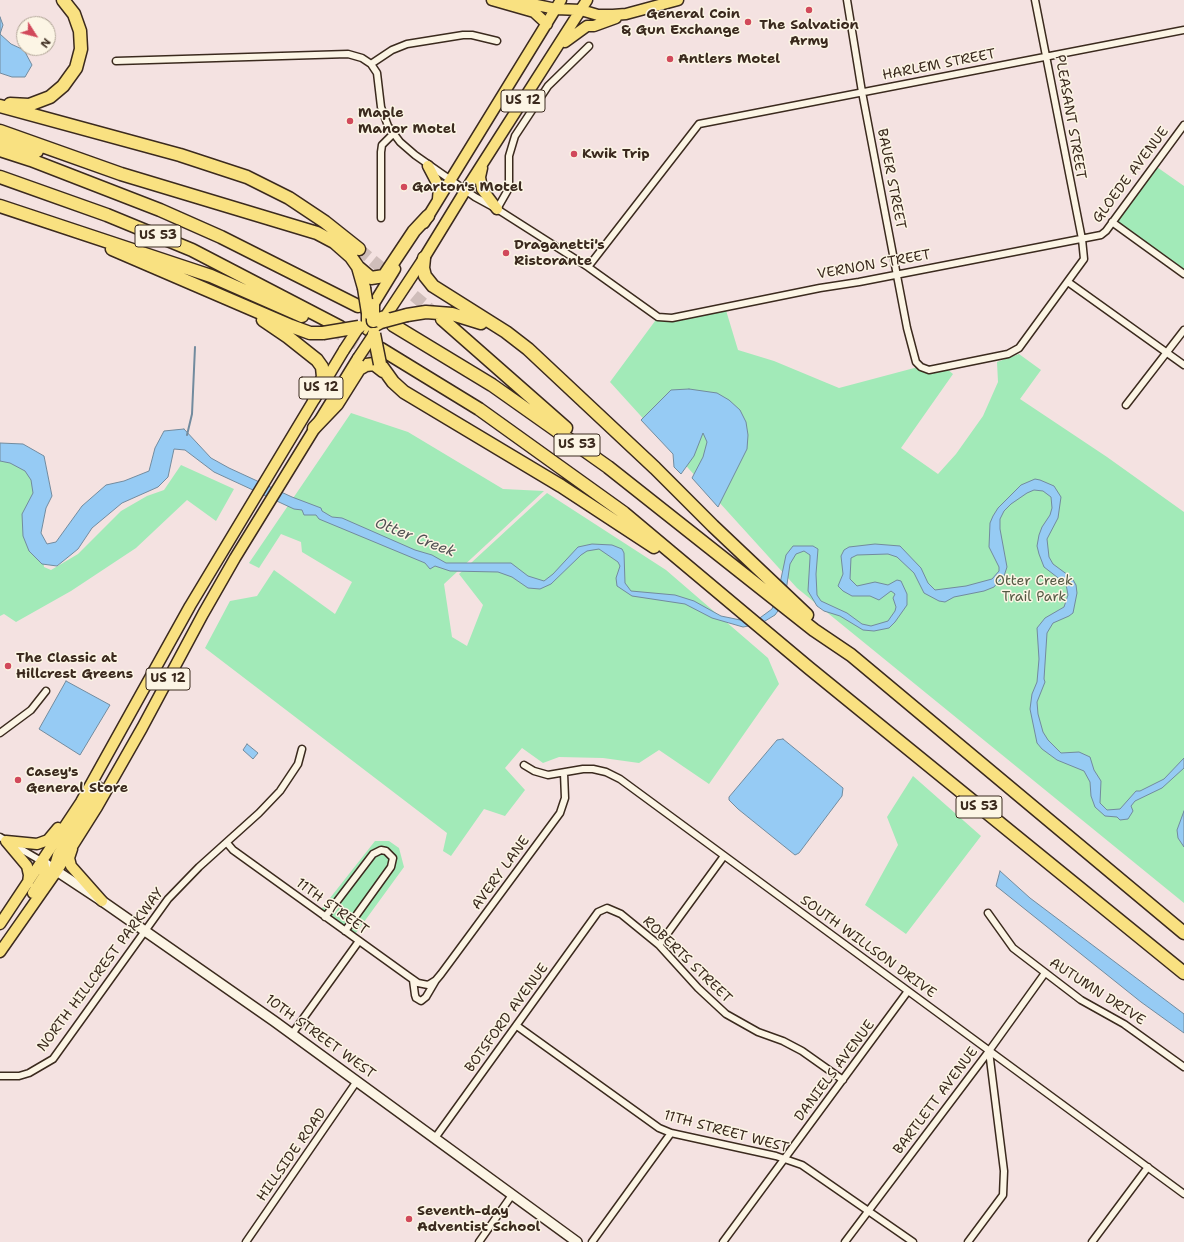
<!DOCTYPE html>
<style>
body{margin:0}
#map{position:relative;width:1184px;height:1242px;overflow:hidden;background:#f4e2e1;font-family:"Shantell Sans",sans-serif}
canvas{display:block}
.north{position:absolute;left:16px;top:16px;width:40px;height:40px;box-sizing:border-box;background:#fcf5e5;border:1px solid #afa495;border-radius:50%;rotate:126deg;font-size:11px;font-weight:700;line-height:16px;text-align:center;color:#3b2a1e}
.north::after{content:'';display:block;margin:auto;width:14px;height:18px;background:#d1495b;clip-path:polygon(50% 0,100% 100%,50% 72%,0 100%)}
</style>
<div id="map">
<canvas width="1184" height="1242"></canvas>
<div class="north">N</div>
</div>
<script>
const ctx = document.querySelector('canvas').getContext('2d');
ctx.lineJoin = 'round';
function fill(path, color) {
  ctx.fillStyle = color;
  ctx.fill(path, 'evenodd');
}
function shape(rows) {
  const path = new Path2D();
  for (const r of rows) {
    path.moveTo(r[0], r[1]);
    for (let i = 2; i < r.length; i += 2) path.lineTo(r[i], r[i + 1]);
  }
  return path;
}
function stroke(path, color, width, dash) {
  ctx.strokeStyle = color;
  ctx.lineWidth = width;
  ctx.lineCap = dash ? 'butt' : 'round';
  ctx.setLineDash(dash || []);
  ctx.stroke(path);
}
function label(font, color, halo, rows, align = 'center') {
  ctx.font = font + ' "Shantell Sans",sans-serif';
  ctx.lineWidth = 3;
  ctx.setLineDash([]);
  ctx.textBaseline = 'middle';
  ctx.strokeStyle = halo;
  ctx.fillStyle = color;
  for (const [text, x, y, turn = 0] of rows) {
    ctx.save();
    ctx.translate(x, y);
    ctx.rotate((+turn || 0) * Math.PI / 180);
    ctx.textAlign = isNaN(turn) ? turn : align;
    if (halo) ctx.strokeText(text, 0, 0);
    ctx.fillText(text, 0, 0);
    ctx.restore();
  }
}
const green = shape([
 [1154,165,1184,186,1184,274,1112,222],
 [725,307,738,350,774,361,839,388,918,367,947,369,953,374,901,448,938,474,956,454,983,416,998,382,997,362,1019,354,1041,370,1020,399,1107,457,1184,512,1184,903,797,588,610,382,658,317,672,318],
 [351,413,408,432,503,489,544,491,444,584,452,637,467,646,483,605,459,574,547,493,666,570,768,658,779,684,709,784,659,750,639,763,603,758,559,757,543,763,522,748,505,768,525,790,505,816,484,809,451,856,443,851,447,833,205,648,230,601,257,596,274,570,335,614,352,582,302,552,301,542,281,534,259,568,249,563],
 [0,453,34,463,35,514,43,551,44,567,51,570,78,554,121,511,147,496,164,490,181,465,234,489,216,521,187,500,136,548,71,591,16,622,4,614,0,616],
 [913,776,981,836,906,934,865,905,898,845,887,817],
 [375,841,389,841,399,848,404,867,353,937,319,912]
]);
const water = shape([
 [0,17,3,25,0,34,11,44,24,50,32,65,25,77,12,77,0,73,0,17],
 [689,389,717,393,729,400,740,410,746,422,748,435,747,449,718,507,692,478,703,457,707,442,703,433,694,456,681,474,674,467,673,454,641,420,671,390,689,389],
 [184,429,211,458,229,468,292,497,321,508,322,511,332,517,342,518,415,550,432,555,446,563,511,563,528,576,544,581,553,574,578,547,592,544,612,545,622,549,624,553,625,583,631,591,675,595,694,601,721,616,750,622,757,620,772,609,778,593,786,555,793,546,813,546,818,549,816,574,817,595,821,601,847,613,862,624,871,626,888,621,895,611,896,607,893,598,895,594,891,591,879,600,870,596,852,596,843,591,838,586,843,574,841,556,844,550,849,547,875,544,900,546,921,568,928,583,935,590,966,586,992,579,999,571,999,567,989,547,990,523,993,516,998,508,1021,485,1035,479,1040,480,1054,486,1061,497,1058,518,1047,539,1049,557,1053,564,1072,578,1076,585,1077,593,1073,613,1069,616,1053,623,1047,633,1044,679,1045,682,1037,702,1038,714,1043,732,1048,740,1061,753,1079,752,1090,757,1094,770,1101,781,1100,803,1107,810,1120,809,1136,791,1140,791,1164,779,1184,758,1184,768,1162,788,1135,801,1131,806,1133,811,1128,819,1120,820,1117,817,1105,816,1095,807,1091,796,1090,782,1084,771,1057,760,1042,749,1037,743,1030,709,1032,694,1037,682,1039,659,1037,628,1045,618,1064,607,1068,595,1066,584,1044,567,1039,554,1037,546,1039,535,1042,527,1050,515,1052,508,1051,497,1043,491,1034,490,1027,493,1011,504,1004,511,1000,519,1000,529,1007,567,1004,576,998,582,994,587,984,591,954,597,945,602,939,601,924,593,914,573,897,557,888,554,857,555,851,558,850,579,857,586,875,582,888,585,897,580,901,581,907,594,907,605,895,622,889,628,874,631,863,630,840,616,824,611,817,606,808,591,810,558,810,555,804,551,796,554,790,564,786,591,780,608,775,615,760,624,743,627,712,618,685,604,632,596,617,586,616,578,620,566,618,562,599,549,587,551,581,555,551,584,540,589,528,588,512,577,498,572,450,571,435,566,430,569,425,563,319,519,316,515,304,515,302,510,294,509,214,472,185,450,174,449,168,477,158,487,122,503,92,528,78,549,57,566,42,564,29,551,23,536,22,514,33,493,31,480,25,471,10,463,0,461,0,443,23,444,44,456,52,496,46,508,41,533,47,544,56,542,82,506,106,485,124,481,149,471,155,448,164,431,184,429],
 [66,681,110,705,80,755,39,729,66,681],
 [783,739,843,788,842,796,799,853,795,855,738,809,729,800,729,797,777,740,783,739],
 [247,744,258,753,253,759,243,750,247,744],
 [1184,811,1184,847,1178,838,1177,830,1184,811],
 [1000,871,1030,898,1184,1014,1184,1033,1141,1002,996,886,1000,871]
]);
const stream = shape([
 [187,435,192,414,195,347]
]);
const highwayTunnel = shape([
 [359,249,438,316],
 [331,329,384,359]
]);
const street = shape([
 [847,0,862,92,907,328,916,362,921,367,929,370,1008,354,1019,348,1084,259,1082,239,1035,0],
 [116,61,348,54,362,58,371,64,377,73,381,107,388,126,400,142,415,155,475,197,497,209,588,267,658,317,672,318,820,288,859,282,1101,235,1106,231,1184,125],
 [371,64,392,50,407,44,463,35,472,35,497,41],
 [497,209,509,188,509,156,515,136,548,86,589,46],
 [381,218,381,152,382,145,393,134],
 [1112,222,1184,274],
 [588,267,699,124,1184,30],
 [1068,282,1184,365],
 [1126,405,1184,330],
 [0,733,31,710,46,691],
 [524,765,534,771,548,775,583,769,593,769,606,772,620,779,1184,1194],
 [0,837,43,862],
 [227,843,233,850,408,976,418,983,428,985,436,980,441,974,560,813,565,798,564,773],
 [988,913,1013,948,1081,1000,1124,1024,1184,1067],
 [325,917,373,854,381,850,386,851,393,858,391,867,345,931],
 [659,945,724,856],
 [413,980,415,995,416,998,421,1001,426,997,436,980],
 [517,1026,659,1128,671,1133,776,1156,802,1165,913,1242],
 [292,1034,359,941],
 [0,1076,19,1076,29,1073,53,1059,168,899,199,867,259,813,280,791,298,764,302,749],
 [435,1138,598,912,607,908,621,914,659,945,698,988,726,1014,758,1032,783,1041,802,1051,843,1080],
 [246,1242,357,1081],
 [479,1242,512,1195],
 [592,1242,671,1133],
 [723,1242,908,991],
 [845,1242,989,1051,1045,973],
 [968,1242,1003,1195,1004,1171,989,1051],
 [1092,1242,1148,1167]
]);
const secondary = shape([
 [43,862,102,901,274,1021,577,1242]
]);
const primary = shape([
 [492,0,534,12,547,24],
 [513,0,556,9,581,10,598,15,613,15,626,14,678,0],
 [565,42,587,26,594,26,616,18],
 [428,166,439,187,438,199],
 [482,168,480,177,482,189,497,209],
 [424,223,561,0],
 [373,305,395,269],
 [385,317,424,258,465,191,587,0],
 [6,841,37,844,48,840,58,828],
 [6,841,27,866,29,875,28,883],
 [72,849,69,858,71,866,102,901],
 [54,869,58,855,84,814,98,787],
 [33,893,44,876,45,871,43,862],
 [0,924,81,802,190,606,344,350],
 [0,952,56,872,97,807,142,728,203,614,235,558,358,358]
]);
const highway = shape([
 [10,104,29,105,50,97,63,86,76,68,81,49,80,31,74,14,63,0],
 [0,106,180,155,247,177,289,198,325,222,359,249],
 [0,131,121,174,317,233,334,242,351,257,358,267,364,288],
 [0,141,37,151],
 [0,150,31,160,160,210,221,237,358,306],
 [0,177,107,215,192,250,340,327],
 [0,206,211,276,302,316],
 [112,249,291,326,310,333,323,333],
 [424,258,423,268,425,276,433,286,506,332,528,349,655,468,713,526,807,615],
 [358,267,371,278,384,276,414,231,428,216],
 [368,313,368,329,381,322],
 [407,315,426,312,452,314,481,323],
 [442,319,566,428],
 [263,320,288,337,317,360,322,367,323,377,314,398],
 [393,325,492,385,608,467,814,630,851,655,1184,933],
 [381,349,479,409,624,513,809,668,1184,973],
 [380,364,393,382,404,392,561,486,654,547],
 [314,428,337,404,359,369,366,365,374,364,383,371]
]);
const primaryBridge = shape([
 [344,350,359,327],
 [358,358,374,334]
]);
const highwayBridge = shape([
 [364,288,368,313],
 [373,305,373,321,385,317],
 [381,322,407,315],
 [323,333,359,327],
 [374,334,380,364]
]);
const markers = [
 [809,10,4,"#d1495b"],
 [748,22,4,"#d1495b"],
 [670,59,4,"#d1495b"],
 [350,121,4,"#d1495b"],
 [574,154,4,"#d1495b"],
 [404,187,4,"#d1495b"],
 [506,253,4,"#d1495b"],
 [8,666,4,"#d1495b"],
 [18,780,4,"#d1495b"],
 [409,1219,4,"#d1495b"]
];
const shields = [
 [523,101,44],
 [158,236,46],
 [321,388,44],
 [577,445,46],
 [168,679,44],
 [979,807,46]
];
const shieldNames = [
 ["US 12",523,101],
 ["US 53",158,236],
 ["US 12",321,388],
 ["US 53",577,445],
 ["US 12",168,679],
 ["US 53",979,807]
];
const poiNames = [
 ["General Coin",740,14,"right"],
 ["& Gun Exchange",740,30,"right"],
 ["The Salvation",809,25,"center"],
 ["Army",809,41,"center"],
 ["Antlers Motel",678,59],
 ["Maple",358,113],
 ["Manor Motel",358,129],
 ["Kwik Trip",582,154],
 ["Garton's Motel",412,187],
 ["Draganetti's",514,245],
 ["Ristorante",514,261],
 ["The Classic at",16,658],
 ["Hillcrest Greens",16,674],
 ["Casey's",26,772],
 ["General Store",26,788],
 ["Seventh-day",417,1211],
 ["Adventist School",417,1227]
];
const streetNames = [
 ["HARLEM STREET",939,65,-11],
 ["PLEASANT STREET",1070,117,80],
 ["GLOEDE AVENUE",1131,175,-53],
 ["BAUER STREET",891,179,79],
 ["VERNON STREET",874,265,-10],
 ["AVERY LANE",501,873,-54],
 ["11TH STREET",332,907,36],
 ["SOUTH WILLSON DRIVE",868,947,36],
 ["ROBERTS STREET",687,960,44],
 ["NORTH HILLCREST PARKWAY",101,970,-53],
 ["AUTUMN DRIVE",1097,992,33],
 ["BOTSFORD AVENUE",507,1018,-54],
 ["10TH STREET WEST",320,1037,36],
 ["DANIELS AVENUE",835,1071,-53],
 ["BARTLETT AVENUE",936,1101,-53],
 ["11TH STREET WEST",726,1132,15],
 ["HILLSIDE ROAD",292,1155,-55]
];
const parkNames = [
 ["Otter Creek",1034,581],
 ["Trail Park",1034,597]
];
const waterNames = [
 ["Otter Creek",415,538,21]
];
fill(green, '#a2eab8');
fill(water, '#96cbf4');
stroke(water, '#728b9e', 1);
stroke(stream, '#728b9e', 2);
stroke(highwayTunnel, '#cfbdba', 12, [12, 6]);
stroke(street, '#3b2a1e', 9);
stroke(secondary, '#3b2a1e', 12);
stroke(primary, '#3b2a1e', 13);
stroke(highway, '#3b2a1e', 15);
stroke(street, '#fcf5e5', 6);
stroke(secondary, '#fcf5e5', 9);
stroke(primary, '#f9e181', 10);
stroke(highway, '#f9e181', 12);
stroke(primaryBridge, '#3b2a1e', 13, []);
stroke(highwayBridge, '#3b2a1e', 15, []);
stroke(primaryBridge, '#f9e181', 10);
stroke(highwayBridge, '#f9e181', 12);
for (const [x, y, r, color] of markers) {
  const dot = new Path2D();
  dot.arc(x, y, r, 0, 2 * Math.PI);
  ctx.fillStyle = color;
  ctx.fill(dot);
  stroke(dot, '#fcf5e5', 1.5);
}
for (const [x, y, w] of shields) {
  const box = new Path2D();
  box.roundRect(x - w / 2, y - 11, w, 22, 3);
  ctx.fillStyle = '#fcf5e5';
  ctx.fill(box);
  stroke(box, '#3b2a1e', 1);
}
label('bold 13px', '#3b2a1e', null, shieldNames);
label('bold 14px', '#3b2a1e', '#fcf5e5', poiNames, 'left');
label('14px', '#3b2a1e', '#fcf5e5', streetNames);
label('14px', '#555a44', '#fcf5e5', parkNames);
label('italic 15px', '#525254', '#fcf5e5', waterNames);
</script>
